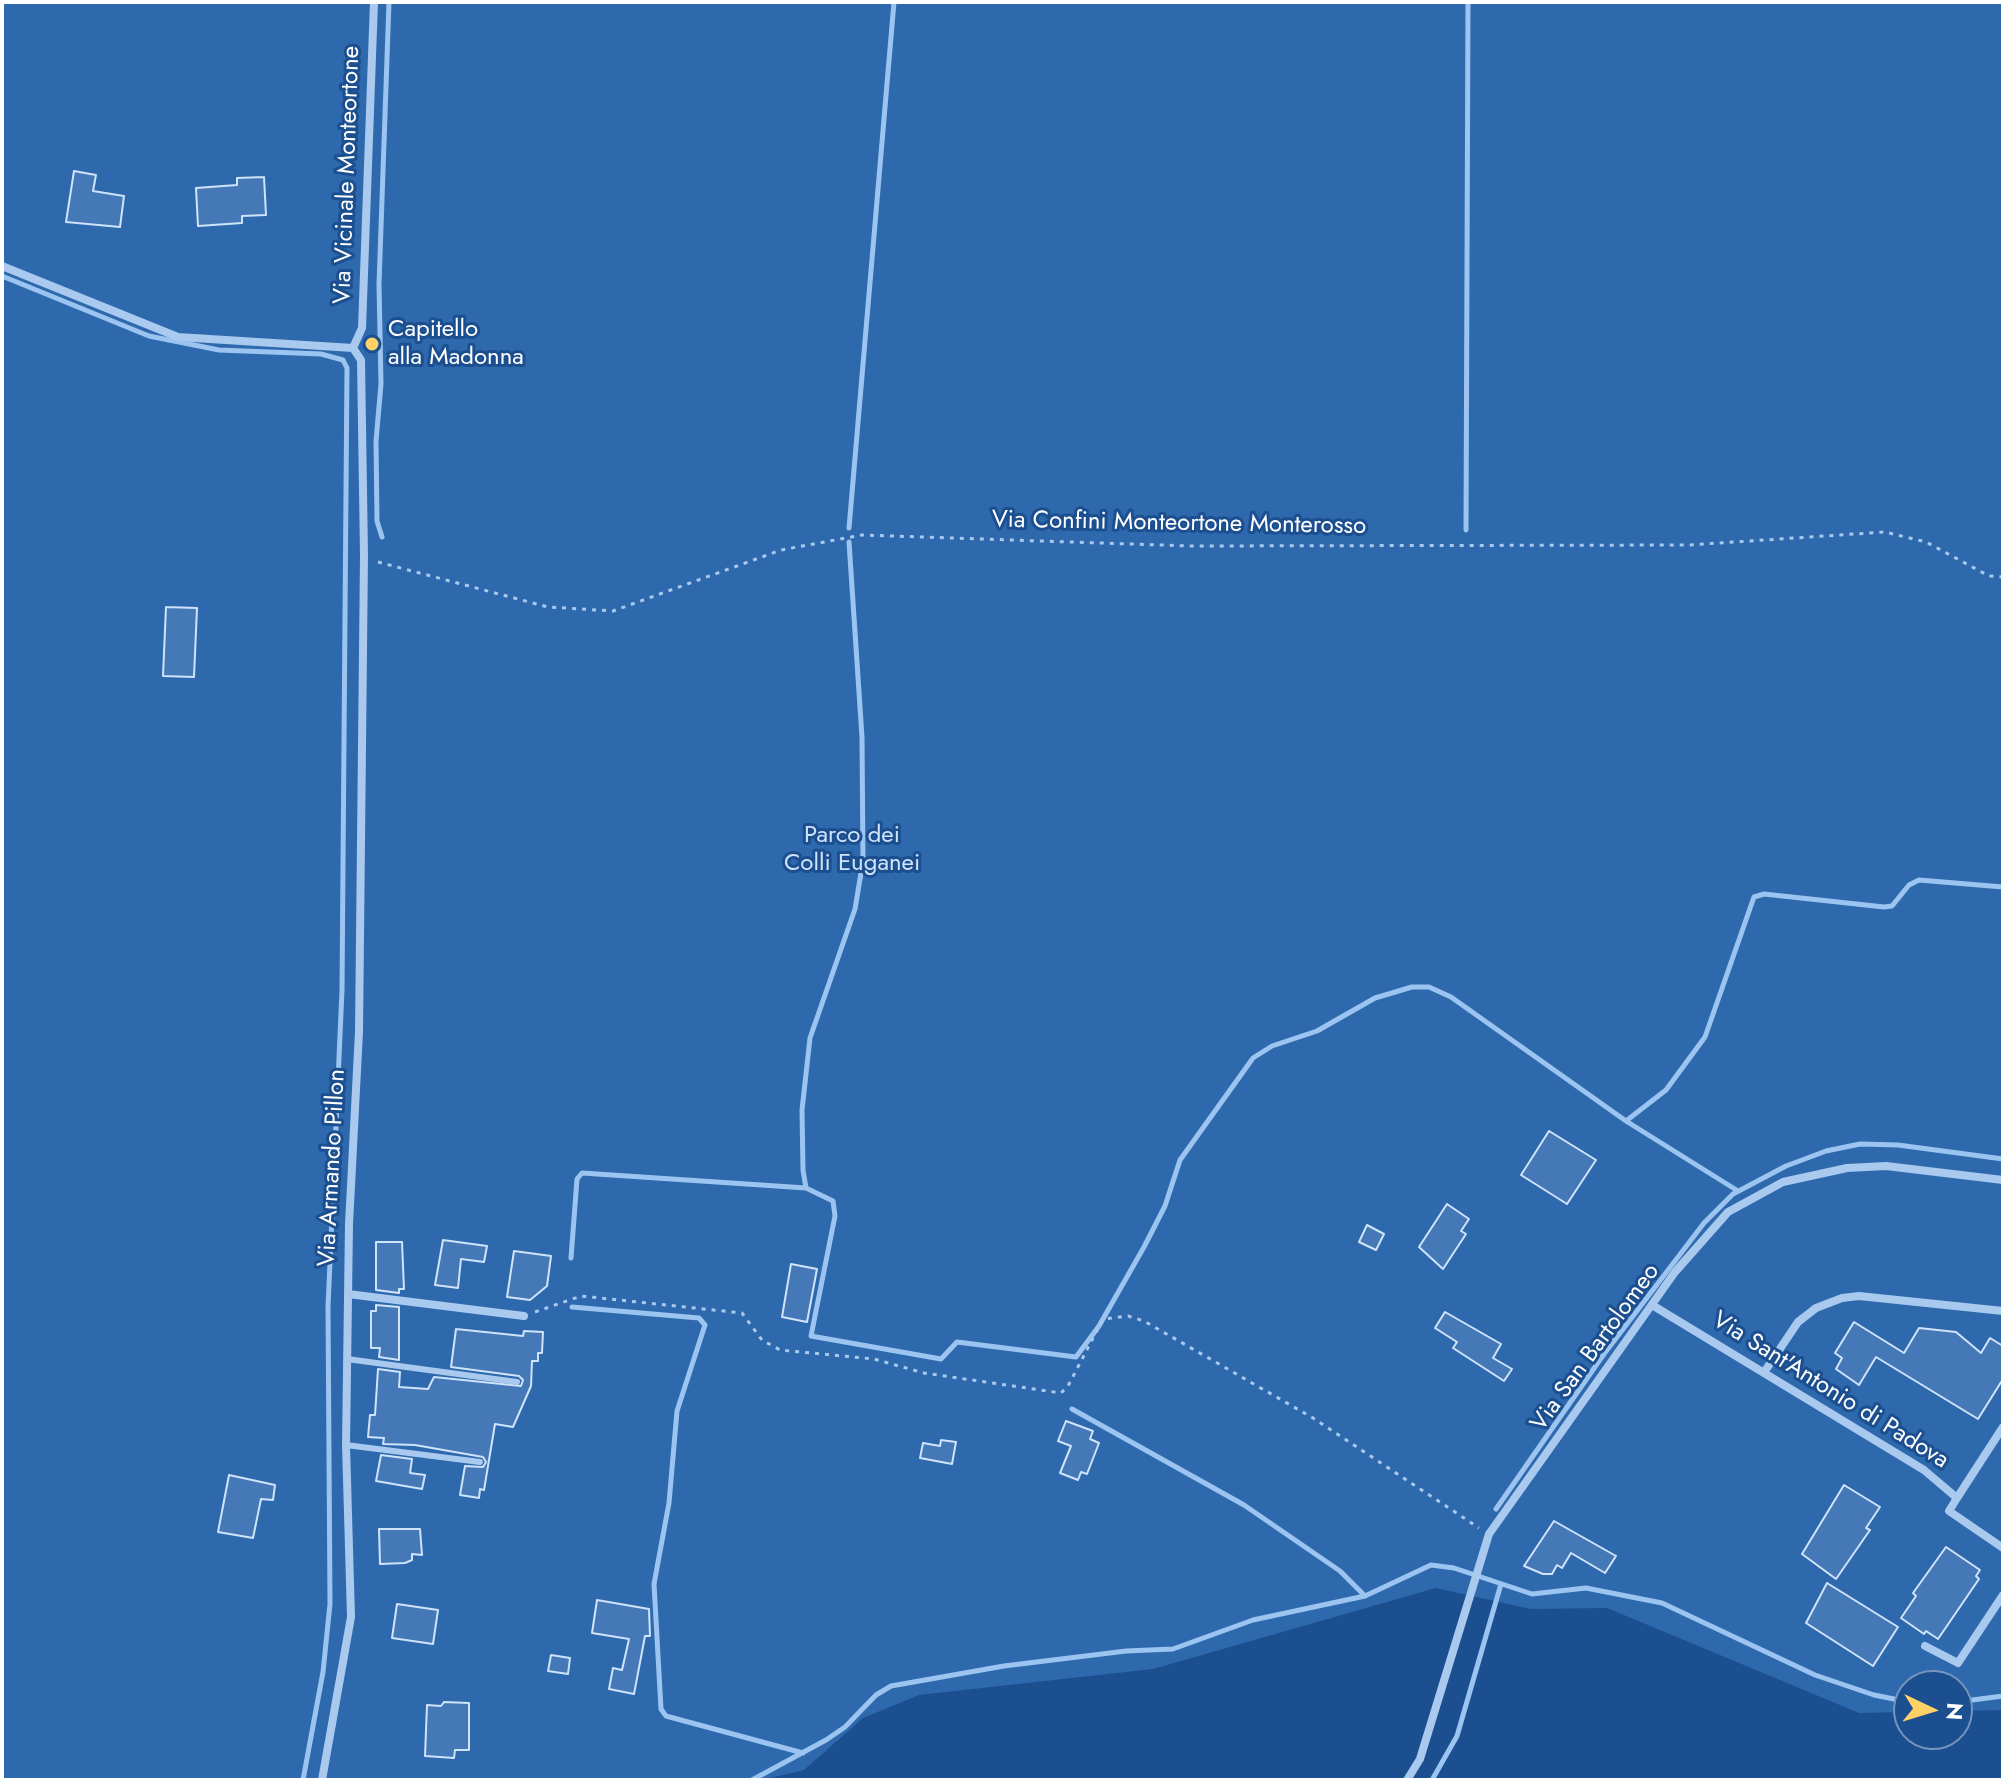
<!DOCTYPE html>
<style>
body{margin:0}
#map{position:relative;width:2005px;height:1782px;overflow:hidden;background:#1b4f8f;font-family:Jost,sans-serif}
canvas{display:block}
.frame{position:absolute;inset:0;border:4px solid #fff;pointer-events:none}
.north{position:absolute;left:1893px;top:1670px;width:80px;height:80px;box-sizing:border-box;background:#1b4f8f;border:2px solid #7695bc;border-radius:50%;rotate:94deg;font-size:22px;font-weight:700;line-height:32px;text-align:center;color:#fff}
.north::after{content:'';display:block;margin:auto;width:28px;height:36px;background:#ffd166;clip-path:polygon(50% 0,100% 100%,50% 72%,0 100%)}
</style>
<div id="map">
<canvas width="2005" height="1782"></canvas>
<div class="frame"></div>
<div class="north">N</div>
</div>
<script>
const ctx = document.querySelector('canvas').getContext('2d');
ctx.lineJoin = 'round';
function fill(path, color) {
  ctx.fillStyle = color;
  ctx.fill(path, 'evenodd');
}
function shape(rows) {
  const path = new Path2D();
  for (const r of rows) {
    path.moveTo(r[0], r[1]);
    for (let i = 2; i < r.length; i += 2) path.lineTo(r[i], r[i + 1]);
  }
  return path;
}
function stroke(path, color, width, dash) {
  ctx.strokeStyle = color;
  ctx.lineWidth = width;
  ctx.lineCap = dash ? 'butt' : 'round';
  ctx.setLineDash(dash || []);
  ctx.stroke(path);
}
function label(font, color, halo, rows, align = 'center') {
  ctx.font = font + ' Jost,sans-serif';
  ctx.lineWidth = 6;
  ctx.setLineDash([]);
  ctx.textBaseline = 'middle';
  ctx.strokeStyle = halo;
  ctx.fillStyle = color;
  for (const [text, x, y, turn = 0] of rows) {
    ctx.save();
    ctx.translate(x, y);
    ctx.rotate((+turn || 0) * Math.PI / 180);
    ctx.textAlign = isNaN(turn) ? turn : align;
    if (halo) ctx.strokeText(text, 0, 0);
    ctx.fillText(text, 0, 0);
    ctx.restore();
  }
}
const green = shape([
 [2,2,2003,2,2003,1710,1957,1711,1957,1686,1909,1686,1909,1712,1859,1713,1607,1608,1531,1609,1436,1588,1153,1669,919,1695,863,1718,804,1770,762,1780,2,1780]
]);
const stream = shape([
 [2,276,149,336,219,350,321,354,343,360,347,368,342,990,328,1307,330,1604,323,1672,303,1780],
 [849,528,894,2],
 [1466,530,1468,2],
 [382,537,377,521,376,441,381,384,379,284,389,2],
 [1626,1121,1666,1090,1705,1037,1754,897,1764,894,1884,907,1892,906,1909,885,1919,880,2003,887],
 [806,1188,803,1170,802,1110,810,1038,855,909,863,861,862,737,849,542],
 [571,1258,577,1179,582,1173,806,1188,833,1201,835,1216,811,1336,941,1359,957,1342,1076,1357,1099,1326,1144,1247,1165,1206,1180,1160,1253,1058,1272,1046,1317,1031,1375,998,1412,987,1429,987,1451,997,1626,1121,1738,1191],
 [572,1307,699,1318,705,1325,677,1411,669,1503,654,1584,661,1709,666,1716,803,1753],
 [1072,1409,1244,1505,1340,1571,1365,1596],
 [1496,1509,1604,1354,1704,1223,1733,1194,1786,1166,1826,1151,1860,1144,1898,1145,2003,1159],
 [1957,1702,2003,1696],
 [752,1780,826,1740,845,1727,876,1695,891,1686,1004,1666,1126,1651,1173,1649,1253,1620,1365,1596,1431,1565,1454,1568,1532,1594,1586,1588,1662,1603,1815,1675,1874,1695,1909,1702],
 [1432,1780,1457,1736,1501,1584]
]);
const building = shape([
 [74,171,96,175,93,191,124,196,120,227,66,222,74,171],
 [264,177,266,215,242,216,242,223,198,226,196,188,237,185,237,178,264,177],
 [166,607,197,608,194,677,163,676,166,607],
 [1549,1131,1596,1160,1567,1204,1521,1175,1549,1131],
 [1447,1204,1469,1219,1461,1231,1466,1234,1443,1269,1419,1247,1447,1204],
 [1367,1225,1384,1234,1376,1250,1359,1242,1367,1225],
 [443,1240,487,1246,484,1262,461,1259,458,1288,435,1285,443,1240],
 [376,1242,402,1242,404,1289,399,1289,399,1293,376,1290,376,1242],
 [514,1251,551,1256,547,1286,530,1300,507,1297,514,1251],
 [791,1264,817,1269,807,1322,782,1317,791,1264],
 [376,1305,399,1307,399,1360,379,1357,380,1348,371,1348,371,1311,376,1311,376,1305],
 [1445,1312,1501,1344,1493,1358,1512,1369,1504,1381,1453,1348,1457,1342,1435,1328,1445,1312],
 [1854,1322,1904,1353,1919,1328,1956,1332,1981,1353,1990,1338,2003,1346,2003,1379,1978,1419,1876,1357,1859,1385,1836,1369,1842,1358,1835,1353,1854,1322],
 [456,1329,523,1336,524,1331,543,1332,542,1353,538,1353,538,1361,532,1361,531,1386,513,1427,495,1424,484,1490,480,1489,479,1498,460,1495,465,1466,483,1467,486,1462,483,1457,415,1445,383,1444,384,1438,368,1437,370,1415,375,1415,378,1369,400,1372,399,1387,428,1389,434,1377,521,1386,523,1380,519,1376,451,1367,456,1329],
 [1066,1421,1093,1431,1090,1439,1099,1443,1087,1474,1081,1472,1078,1480,1060,1473,1071,1446,1058,1441,1066,1421],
 [941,1440,956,1442,952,1464,920,1458,923,1443,940,1446,941,1440],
 [381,1455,412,1459,410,1473,425,1475,422,1489,376,1481,381,1455],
 [229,1475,275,1485,273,1500,261,1499,253,1538,218,1532,229,1475],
 [1844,1485,1880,1507,1866,1528,1870,1530,1836,1579,1802,1554,1844,1485],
 [1554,1521,1616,1556,1605,1573,1571,1553,1562,1568,1557,1565,1552,1574,1543,1574,1524,1566,1554,1521],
 [379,1529,420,1529,422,1555,412,1554,412,1560,405,1563,380,1564,379,1529],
 [1946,1547,1980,1570,1976,1576,1979,1579,1938,1639,1926,1631,1924,1634,1901,1618,1916,1596,1913,1593,1946,1547],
 [1827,1583,1898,1627,1873,1666,1806,1623,1827,1583],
 [597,1600,649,1609,650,1636,645,1636,634,1694,609,1689,613,1668,622,1670,629,1639,592,1633,597,1600],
 [397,1604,438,1610,433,1644,392,1638,397,1604],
 [551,1655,570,1658,568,1674,548,1671,551,1655],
 [444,1702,469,1703,469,1750,455,1750,454,1758,425,1756,427,1705,441,1706,444,1702]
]);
const path = shape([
 [378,562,548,607,613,611,781,550,862,535,1190,546,1689,545,1885,532,1926,542,1989,576,2003,577],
 [535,1312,581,1296,742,1313,762,1340,780,1350,874,1359,924,1373,1061,1393,1068,1386,1103,1319,1128,1316,1144,1321,1313,1418,1479,1528]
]);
const lane = shape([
 [347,1359,517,1382],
 [346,1445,480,1462]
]);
const street = shape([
 [2,266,178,337,353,348],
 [353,348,362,328,374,2],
 [348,1294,524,1316],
 [1652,1305,1924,1470,1957,1498,1949,1511,2003,1548],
 [1765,1371,1798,1322,1816,1308,1842,1298,1859,1296,2003,1311],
 [1957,1498,2003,1427],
 [1925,1646,1958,1663,2003,1595],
 [322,1780,351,1617,346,1445,349,1224,359,1032,364,555,361,360,353,348],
 [1407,1780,1420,1759,1489,1534,1675,1272,1728,1212,1783,1182,1847,1168,1886,1166,2003,1180]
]);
const markers = [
 [372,344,8,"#ffd166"]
];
const streetNames = [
 ["Via Vicinale Monteortone",348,175,-88],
 ["Via Confini Monteortone Monterosso",1179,524,1],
 ["Via Armando Pillon",333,1168,-87],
 ["Via San Bartolomeo",1596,1348,-54],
 ["Via Sant'Antonio di Padova",1830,1391,32]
];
const poiNames = [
 ["Capitello",388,330],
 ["alla Madonna",388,358]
];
const parkNames = [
 ["Parco dei",852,836],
 ["Colli Euganei",852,864]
];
fill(green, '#2e69ad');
stroke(stream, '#9cc4f0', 5);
fill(building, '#4478b7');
stroke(building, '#cfe3fa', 2);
stroke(path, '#a9c9ee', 3, [4, 6]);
stroke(lane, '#a9c9ee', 6);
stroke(street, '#a9c9ee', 8);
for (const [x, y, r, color] of markers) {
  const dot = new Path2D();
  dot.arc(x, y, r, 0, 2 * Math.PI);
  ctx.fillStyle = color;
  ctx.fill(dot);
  stroke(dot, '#1b4f8f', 3);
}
label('24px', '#fff', '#1b4f8f', streetNames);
label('24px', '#fff', '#1b4f8f', poiNames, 'left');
label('24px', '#cfe3fa', '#1b4f8f', parkNames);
</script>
